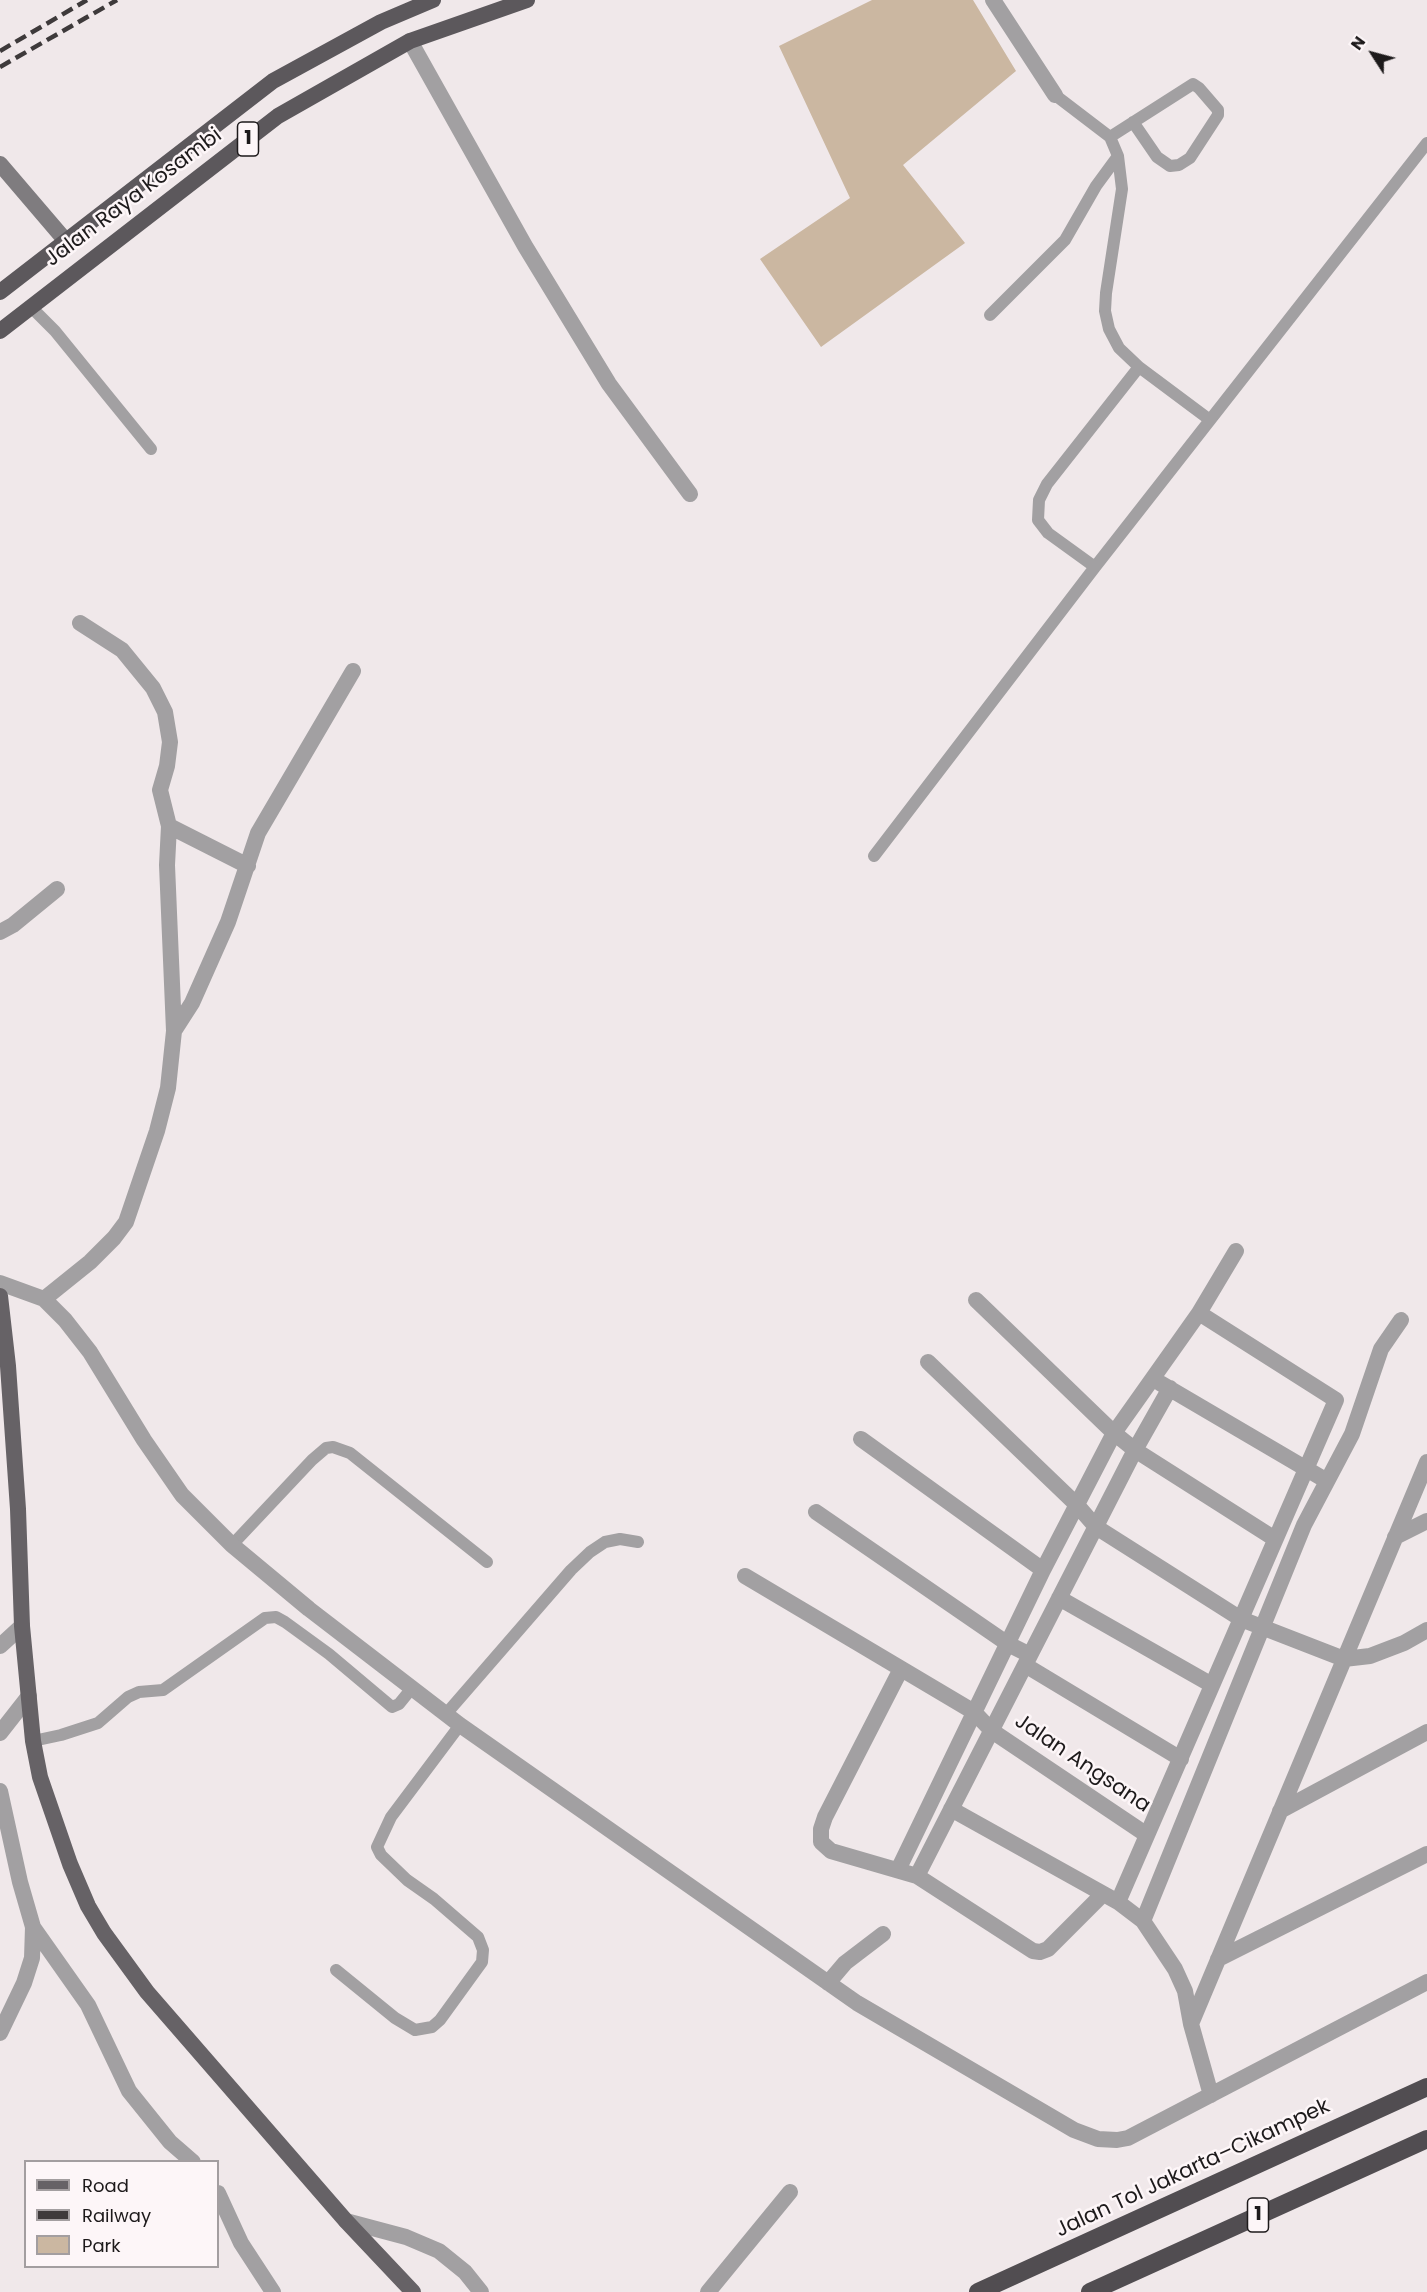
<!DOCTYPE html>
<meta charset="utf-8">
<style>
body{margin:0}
#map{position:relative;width:1427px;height:2292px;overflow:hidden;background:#f0e8ea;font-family:Poppins,sans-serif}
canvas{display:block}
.legend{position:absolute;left:24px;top:2160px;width:195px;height:108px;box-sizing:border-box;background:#fdf6f8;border:2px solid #a39ea0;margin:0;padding:8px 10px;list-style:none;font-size:18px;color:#1d1a1b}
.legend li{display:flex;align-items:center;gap:12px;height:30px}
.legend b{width:30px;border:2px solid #a39ea0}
.north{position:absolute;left:1343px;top:24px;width:60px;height:60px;-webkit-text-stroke:4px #fdf6f8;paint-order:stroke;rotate:306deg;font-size:16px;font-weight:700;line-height:24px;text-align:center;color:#1d1a1b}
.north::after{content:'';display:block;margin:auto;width:21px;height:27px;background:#1d1a1b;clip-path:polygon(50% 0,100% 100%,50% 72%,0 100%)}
</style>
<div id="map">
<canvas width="1427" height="2292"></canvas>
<ul class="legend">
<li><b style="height:8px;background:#666266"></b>Road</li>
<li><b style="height:8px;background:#3e3a3b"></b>Railway</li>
<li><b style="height:16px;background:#cbb7a1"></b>Park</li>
</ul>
<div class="north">N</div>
</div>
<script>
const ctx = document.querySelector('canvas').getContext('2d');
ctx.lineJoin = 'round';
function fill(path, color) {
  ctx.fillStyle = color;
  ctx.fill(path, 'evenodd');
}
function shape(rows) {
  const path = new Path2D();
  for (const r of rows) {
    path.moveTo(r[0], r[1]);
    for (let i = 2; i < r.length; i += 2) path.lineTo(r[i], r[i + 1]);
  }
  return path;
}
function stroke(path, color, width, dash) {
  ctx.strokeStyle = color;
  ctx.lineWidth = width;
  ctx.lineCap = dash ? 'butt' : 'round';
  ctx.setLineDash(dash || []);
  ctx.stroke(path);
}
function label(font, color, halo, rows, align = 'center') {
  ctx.font = font + ' Poppins,sans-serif';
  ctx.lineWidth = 5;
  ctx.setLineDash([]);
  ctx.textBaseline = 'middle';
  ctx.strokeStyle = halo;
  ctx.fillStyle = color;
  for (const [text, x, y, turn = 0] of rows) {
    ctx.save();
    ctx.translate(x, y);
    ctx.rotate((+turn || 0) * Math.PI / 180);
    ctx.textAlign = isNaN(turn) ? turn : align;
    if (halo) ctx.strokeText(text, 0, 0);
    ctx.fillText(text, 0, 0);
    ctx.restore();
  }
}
const green = shape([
 [872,0,973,0,1016,71,903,165,965,243,821,347,760,259,850,198,779,46]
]);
const service = shape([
 [1055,95,1110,137,1118,156,1122,189,1106,293,1105,311,1109,329,1119,348,1139,367,1210,420],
 [1110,137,1193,84,1199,88,1218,110,1218,115,1190,158,1179,165,1170,166,1157,157,1133,122],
 [30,306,55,331,151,449],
 [990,315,1065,240,1096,186,1118,156],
 [1095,567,1048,533,1038,520,1039,500,1047,484,1139,367],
 [874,856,1095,567,1427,143],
 [232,1545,312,1460,326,1448,333,1447,350,1453,487,1562],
 [446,1714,571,1570,590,1552,605,1542,620,1539,638,1542],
 [33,1741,61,1735,98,1723,128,1697,139,1692,163,1690,265,1618,276,1617,285,1622,329,1654,392,1707,399,1704,412,1688],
 [336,1970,395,2018,415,2030,432,2027,440,2020,482,1962,483,1950,478,1937,434,1899,407,1880,381,1855,377,1847,391,1817,460,1725]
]);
const minor = shape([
 [993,0,1055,95],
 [410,41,525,246,609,384,690,494],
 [80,623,122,650,153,688,165,712,170,742,167,766,160,790,169,826,248,866],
 [169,826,167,865,174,1031],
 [0,932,13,925,57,889],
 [0,1283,44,1299,65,1320,90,1352,144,1440,182,1495,232,1545,309,1609,460,1725,857,2003,1074,2130,1098,2139,1117,2140,1128,2138,1427,1982],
 [44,1299,90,1262,114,1238,126,1222,157,1131,168,1088,174,1031,192,1003,228,922,258,833,353,671],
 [976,1300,1114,1433,1135,1450,1275,1539],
 [928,1362,1077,1505,1096,1527,1241,1619,1344,1659,1370,1656,1404,1643,1427,1630],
 [1160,1383,1327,1481],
 [861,1439,1043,1570],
 [816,1512,1008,1644,1030,1655],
 [1395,1537,1427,1521],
 [745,1576,974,1712,992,1731,1147,1835],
 [1059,1598,1212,1685],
 [0,1646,22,1626],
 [1025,1665,1181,1759],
 [901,1669,825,1817,821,1829,821,1842,831,1851,917,1876,1033,1951,1040,1952,1048,1949,1102,1895],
 [0,1733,29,1696],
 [0,1791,20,1882,33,1927,32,1958,24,1983,0,2033],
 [951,1809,1118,1902,1143,1921,1175,1969,1185,1991,1191,2024,1211,2095],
 [1280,1811,1427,1732],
 [898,1870,1043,1570,1114,1433,1199,1313,1236,1251],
 [917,1876,1135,1450,1170,1388],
 [1118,1902,1336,1400,1199,1313],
 [1143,1921,1304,1525,1352,1434,1381,1349,1401,1320],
 [33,1927,88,2005,129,2091,170,2142,193,2162],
 [1218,1959,1427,1854],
 [828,1983,845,1963,883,1934],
 [1191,2024,1427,1462],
 [218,2193,241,2243,273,2292],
 [346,2221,406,2237,439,2251,465,2272,481,2292],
 [708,2292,790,2192]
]);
const secondary = shape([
 [0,164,65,240]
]);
const primary = shape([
 [0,1296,8,1366,18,1509,22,1626,33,1741,40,1777,70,1864,88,1906,104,1933,147,1992,346,2221,413,2292]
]);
const trunk = shape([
 [0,292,273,81,381,22,433,0],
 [0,331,278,116,410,41,527,0]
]);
const motorway = shape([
 [978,2292,1427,2087],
 [1090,2292,1427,2139]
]);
const rail = shape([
 [0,51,87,0],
 [0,67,117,0]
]);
const shields = [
 [248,139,21],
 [1258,2215,21]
];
const shieldNames = [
 ["1",248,139],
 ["1",1258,2215]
];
const streetNames = [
 ["Jalan Raya Kosambi",134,198,-37],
 ["Jalan Angsana",1082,1764,34],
 ["Jalan Tol Jakarta–Cikampek",1193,2169,-25]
];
fill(green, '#cbb7a1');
stroke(service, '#a2a0a2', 12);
stroke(minor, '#a2a0a2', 16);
stroke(secondary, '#7f7c7f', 16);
stroke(primary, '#666266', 16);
stroke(trunk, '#5c585c', 16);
stroke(motorway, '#514d51', 18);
stroke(rail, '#3e3a3b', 4.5, [12, 6]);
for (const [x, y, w] of shields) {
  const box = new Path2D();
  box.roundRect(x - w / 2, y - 17, w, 34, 4.5);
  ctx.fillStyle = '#fdf6f8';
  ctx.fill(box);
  stroke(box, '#1d1a1b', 1.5);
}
label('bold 20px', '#1d1a1b', null, shieldNames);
label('21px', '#1d1a1b', '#fdf6f8', streetNames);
</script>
